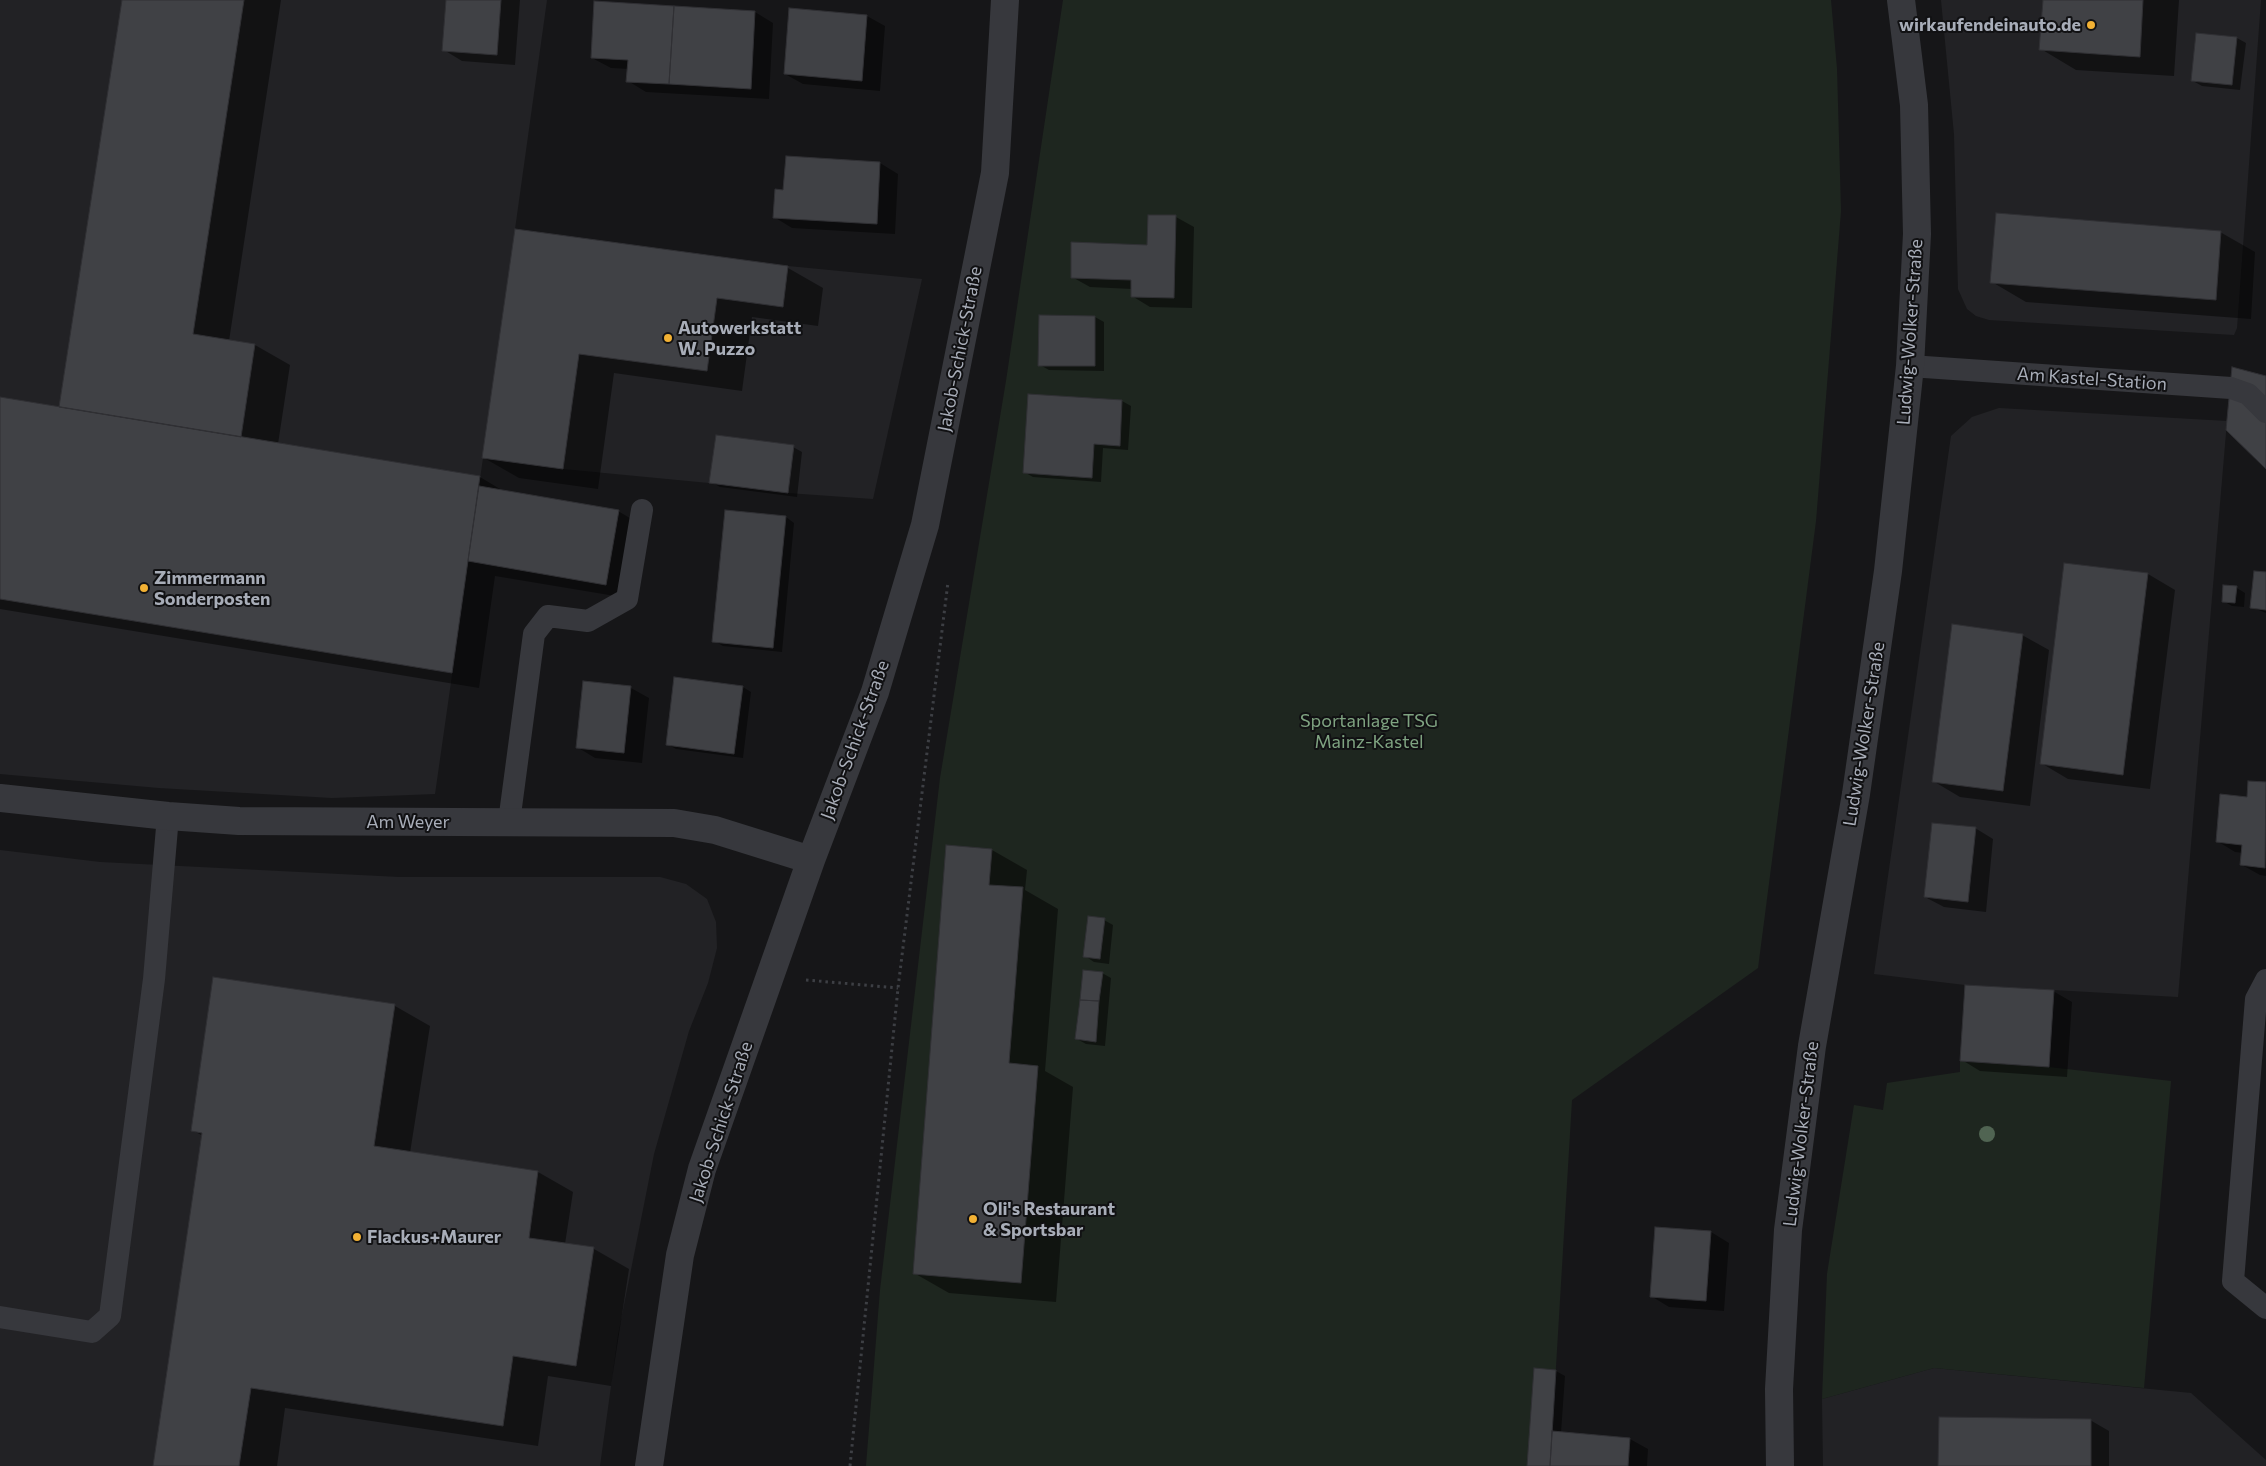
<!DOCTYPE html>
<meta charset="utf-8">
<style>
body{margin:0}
canvas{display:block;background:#161618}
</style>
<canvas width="2266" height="1466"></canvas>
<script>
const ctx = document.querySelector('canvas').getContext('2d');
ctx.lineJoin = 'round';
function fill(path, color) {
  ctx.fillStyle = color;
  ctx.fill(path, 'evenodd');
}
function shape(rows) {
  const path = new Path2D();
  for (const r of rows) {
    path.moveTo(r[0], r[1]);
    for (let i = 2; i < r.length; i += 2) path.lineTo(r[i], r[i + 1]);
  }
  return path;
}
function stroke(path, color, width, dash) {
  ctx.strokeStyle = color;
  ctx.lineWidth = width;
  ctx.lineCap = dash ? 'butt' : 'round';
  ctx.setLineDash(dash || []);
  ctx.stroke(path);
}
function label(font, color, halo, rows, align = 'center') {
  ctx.font = font + ' Commissioner,sans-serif';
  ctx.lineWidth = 4;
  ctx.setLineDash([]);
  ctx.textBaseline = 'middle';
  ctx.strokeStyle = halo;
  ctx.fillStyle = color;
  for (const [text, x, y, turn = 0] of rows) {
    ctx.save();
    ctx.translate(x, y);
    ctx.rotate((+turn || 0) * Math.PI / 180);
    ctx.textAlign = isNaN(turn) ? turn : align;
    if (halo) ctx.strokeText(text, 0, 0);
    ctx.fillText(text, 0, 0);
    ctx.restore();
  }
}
const built = shape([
 [0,0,547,0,515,229,788,266,922,279,873,499,788,493,709,483,563,469,483,458,435,794,332,798,159,788,0,774],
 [1941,0,2261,0,2237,328,2234,335,1989,320,1976,316,1967,309,1958,289,1954,134],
 [1999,408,2227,421,2178,997,1965,985,1874,974,1951,436,1972,417],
 [0,850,100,862,399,877,660,877,686,884,707,899,716,922,717,948,708,983,689,1031,654,1154,618,1335,600,1466,0,1466],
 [1934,1368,2191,1393,2266,1460,2266,1466,1823,1466,1822,1399]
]);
const green = shape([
 [1063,0,1831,0,1837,69,1841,211,1816,521,1758,968,1572,1100,1550,1466,866,1466,880,1290,940,778,1006,381],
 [1960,1061,2049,1067,2171,1081,2144,1388,1934,1368,1822,1399,1827,1274,1854,1105,1883,1110,1887,1083,1960,1072]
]);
const shadow = shape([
 [124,0,281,0,229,341,255,345,290,365,278,444,480,477,505,492,618,511,645,527,633,599,495,576,479,688,0,609,0,399,65,409],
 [448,0,520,0,515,65,462,61,444,50],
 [2044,0,2179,0,2174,76,2076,70,2041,49],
 [755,12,773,23,769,99,646,92,628,81,629,69,611,68,592,58],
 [867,16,885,26,880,91,803,84,785,74],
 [2237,38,2246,43,2240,90,2202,86,2193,81],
 [880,163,898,174,895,234,792,228,774,217,785,191],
 [1176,217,1194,227,1192,308,1150,307,1132,296,1132,289,1090,287,1072,277,1148,246],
 [516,231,788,268,823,288,818,326,752,317,742,391,614,373,598,489,519,478,484,458],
 [2220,232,2255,252,2251,319,2026,302,1992,282],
 [1040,316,1095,317,1104,322,1104,371,1049,370,1040,365],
 [1029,395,1122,401,1131,406,1128,450,1103,448,1101,482,1033,477,1024,472],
 [793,447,802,452,797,497,720,487,711,482],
 [786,517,794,523,782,652,723,646,714,641],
 [2148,574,2175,590,2150,789,2068,779,2041,763],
 [2266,574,2266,613,2251,607],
 [2237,588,2245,593,2244,607,2232,606,2223,601],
 [2022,635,2049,650,2030,806,1960,797,1933,781],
 [584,683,631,688,649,698,642,763,595,758,577,747],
 [743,687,751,692,743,758,676,749,667,744],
 [2249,782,2266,784,2266,876,2260,875,2242,865,2243,853,2235,852,2217,841,2248,798],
 [1975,828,1993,839,1986,912,1944,907,1925,897],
 [992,850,1027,870,1025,890,1058,909,1045,1071,1073,1087,1056,1302,949,1293,914,1273],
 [1104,920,1113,925,1109,964,1094,962,1085,956],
 [1102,973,1111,978,1105,1046,1086,1044,1077,1039],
 [2053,991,2072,1002,2067,1077,1980,1071,1962,1060],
 [395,1006,430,1026,410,1153,538,1172,573,1192,565,1244,594,1249,629,1269,611,1386,548,1376,538,1446,285,1408,277,1466,155,1466,203,1136,192,1130],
 [1656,1228,1711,1232,1729,1243,1724,1311,1669,1307,1651,1296],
 [1556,1371,1565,1376,1561,1433,1630,1439,1648,1449,1647,1466,1529,1466],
 [2090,1420,2109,1431,2109,1466,1940,1466]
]);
const building = shape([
 [122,0,244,0,193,334,255,344,241,437,59,407,122,0],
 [446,0,501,0,497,55,442,51,446,0],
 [2043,0,2143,0,2140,57,2039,50,2043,0],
 [594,1,674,6,669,84,626,82,628,60,591,58,594,1],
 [674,6,755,11,751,89,669,84,674,6],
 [789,8,867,15,862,81,784,74,789,8],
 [2196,33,2237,37,2232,85,2191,81,2196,33],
 [786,156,880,162,877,224,773,218,775,189,783,190,786,156],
 [1996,213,2221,231,2216,300,1990,283,1996,213],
 [1148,215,1176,215,1174,298,1131,297,1131,280,1071,278,1071,242,1147,245,1148,215],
 [515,229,788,266,783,307,717,298,707,371,579,354,563,469,482,458,515,229],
 [1039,315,1095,316,1095,366,1038,366,1039,315],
 [2232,367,2266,376,2266,469,2226,430,2232,367],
 [1028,394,1122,400,1120,446,1094,444,1092,478,1023,473,1028,394],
 [0,397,480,476,452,673,0,599,0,397],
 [716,435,794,445,788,493,709,483,716,435],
 [479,486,619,510,606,585,468,561,479,486],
 [725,510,786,516,773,648,712,642,725,510],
 [2064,563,2148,573,2123,775,2040,764,2064,563],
 [2254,571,2266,572,2266,610,2250,608,2254,571],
 [2223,585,2237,586,2235,603,2222,602,2223,585],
 [1952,624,2023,634,2003,791,1932,782,1952,624],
 [674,677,743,686,734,754,666,745,674,677],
 [583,681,631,686,624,753,576,748,583,681],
 [2248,781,2266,782,2265,868,2240,865,2242,845,2216,842,2220,794,2247,797,2248,781],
 [1932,823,1976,827,1968,902,1924,897,1932,823],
 [946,845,992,849,989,885,1023,887,1009,1063,1038,1066,1021,1283,913,1274,946,845],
 [1088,916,1105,918,1100,959,1083,957,1088,916],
 [1083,970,1103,972,1099,1001,1080,1000,1083,970],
 [213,977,395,1004,374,1146,538,1171,529,1238,594,1247,576,1366,513,1356,503,1426,251,1388,239,1466,153,1466,202,1133,191,1131,213,977],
 [1965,985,2054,990,2049,1067,1960,1061,1965,985],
 [1080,1000,1099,1001,1096,1042,1075,1039,1080,1000],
 [1655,1227,1711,1231,1706,1301,1650,1297,1655,1227],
 [1534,1368,1556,1370,1550,1466,1527,1466,1534,1368],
 [1939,1417,2091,1419,2091,1466,1938,1466,1939,1417],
 [1552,1431,1630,1438,1628,1466,1550,1466,1552,1431]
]);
const path = shape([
 [806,980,898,988],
 [850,1466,898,988,948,582]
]);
const service = shape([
 [1910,366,2231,388,2248,394,2266,412],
 [509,822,534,634,548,616,588,621,627,599,642,510],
 [2266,980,2256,999,2233,1281,2266,1308],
 [0,1317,92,1332,110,1316,154,979,168,816]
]);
const minor = shape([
 [0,798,168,816,239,821,674,823,715,830,811,860],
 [649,1466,680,1255,702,1169,811,860,875,692,925,525,995,173,1005,0],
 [1780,1466,1779,1389,1788,1230,1812,1046,1856,794,1888,571,1910,366,1917,234,1914,105,1901,0]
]);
const trees = [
 [1987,1134]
];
const markers = [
 [2091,25,5,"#f2b134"],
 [668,338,5,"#f2b134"],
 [144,588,5,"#f2b134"],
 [973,1219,5,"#f2b134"],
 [357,1237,5,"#f2b134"]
];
const poiNames = [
 ["wirkaufendeinauto.de",2081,25,"right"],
 ["Autowerkstatt",678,328],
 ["W. Puzzo",678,349],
 ["Zimmermann",154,578],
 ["Sonderposten",154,599],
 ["Oli's Restaurant",983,1209],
 ["& Sportsbar",983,1230],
 ["Flackus+Maurer",367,1237]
];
const streetNames = [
 ["Ludwig-Wolker-Straße",1910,332,-86],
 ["Jakob-Schick-Straße",960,349,-79],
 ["Am Kastel-Station",2092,379,4],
 ["Ludwig-Wolker-Straße",1864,734,-81],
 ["Jakob-Schick-Straße",855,740,-70],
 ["Am Weyer",408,822],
 ["Jakob-Schick-Straße",721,1122,-72],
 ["Ludwig-Wolker-Straße",1801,1134,-83]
];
const parkNames = [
 ["Sportanlage TSG",1369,721],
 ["Mainz-Kastel",1369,742]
];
fill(built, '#222225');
fill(green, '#1e261f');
fill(shadow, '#0007');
fill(building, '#404145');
stroke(building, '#303034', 1);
stroke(path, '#3d3f44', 3, [2.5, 4]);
stroke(service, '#37383d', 22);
stroke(minor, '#37383d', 28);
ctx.fillStyle = '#506452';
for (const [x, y] of trees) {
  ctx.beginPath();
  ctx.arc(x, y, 8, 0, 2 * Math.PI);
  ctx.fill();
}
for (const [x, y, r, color] of markers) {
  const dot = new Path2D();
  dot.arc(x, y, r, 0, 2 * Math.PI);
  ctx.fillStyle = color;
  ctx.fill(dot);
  stroke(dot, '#111113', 2);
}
label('bold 18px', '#a8adb8', '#111113', poiNames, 'left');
label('18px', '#a8adb8', '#111113', streetNames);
label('18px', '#7fa381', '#111113', parkNames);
</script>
